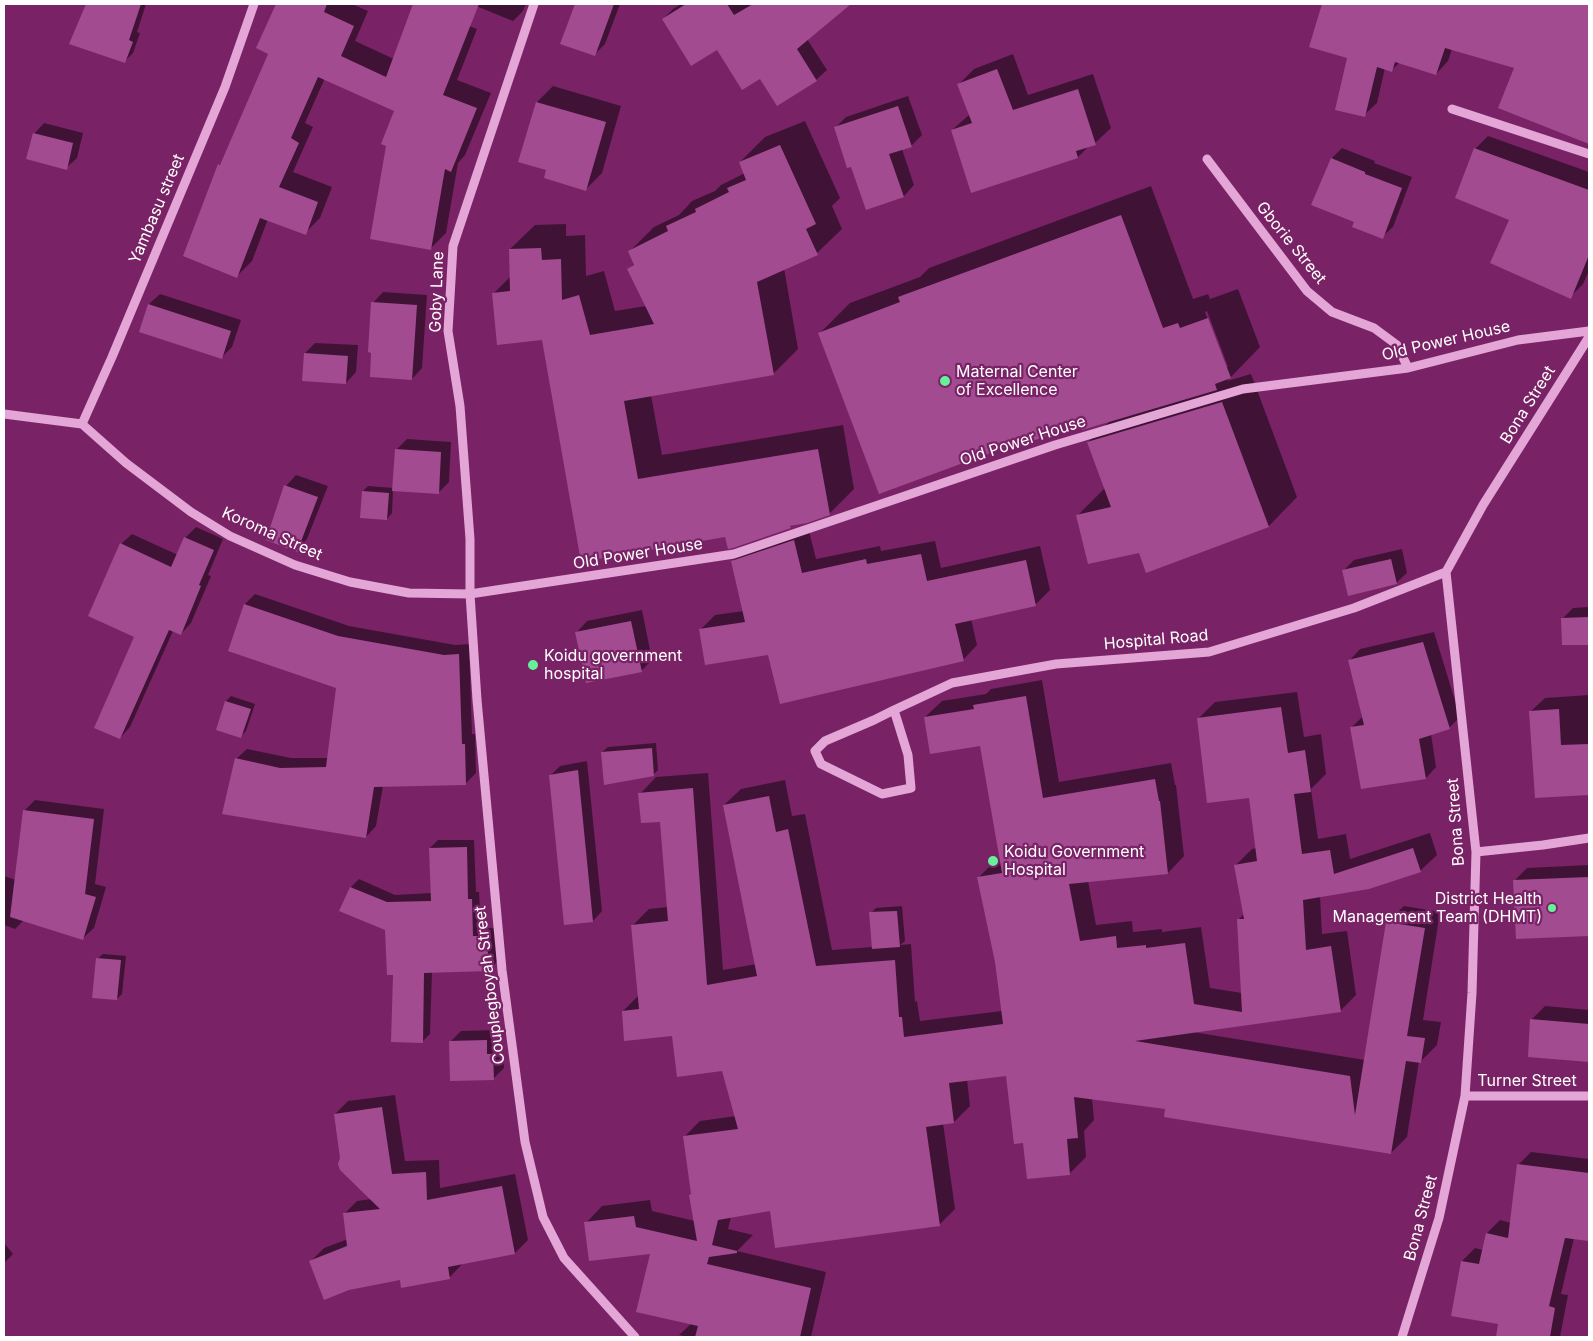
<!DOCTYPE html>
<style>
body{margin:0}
#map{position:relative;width:1593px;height:1341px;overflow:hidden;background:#792366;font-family:Inter,sans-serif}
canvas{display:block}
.frame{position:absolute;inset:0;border:5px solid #fff;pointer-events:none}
</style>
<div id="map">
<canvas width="1593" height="1341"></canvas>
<div class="frame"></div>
</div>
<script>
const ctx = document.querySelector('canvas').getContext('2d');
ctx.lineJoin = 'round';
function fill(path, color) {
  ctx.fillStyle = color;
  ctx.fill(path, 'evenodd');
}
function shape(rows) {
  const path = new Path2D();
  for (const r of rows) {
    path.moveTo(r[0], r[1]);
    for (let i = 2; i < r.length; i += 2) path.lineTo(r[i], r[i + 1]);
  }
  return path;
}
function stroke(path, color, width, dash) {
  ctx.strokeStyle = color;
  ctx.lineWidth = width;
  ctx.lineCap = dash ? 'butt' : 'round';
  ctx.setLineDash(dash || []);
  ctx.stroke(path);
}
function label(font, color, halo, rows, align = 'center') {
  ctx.font = font + ' Inter,sans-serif';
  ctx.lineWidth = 4.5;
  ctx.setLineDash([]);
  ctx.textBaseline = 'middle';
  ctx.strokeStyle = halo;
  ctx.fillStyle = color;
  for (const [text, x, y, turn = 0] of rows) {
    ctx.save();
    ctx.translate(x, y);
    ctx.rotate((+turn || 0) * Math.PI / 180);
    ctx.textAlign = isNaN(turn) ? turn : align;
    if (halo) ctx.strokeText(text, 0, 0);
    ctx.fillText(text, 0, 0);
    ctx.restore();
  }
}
const shadow = shape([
 [88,4,146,4,137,32,140,33,133,53,124,62,71,43],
 [277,4,352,4,368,11,355,41,394,59,423,8,477,29,457,80,491,93,465,155,458,163,446,233,431,248,396,111,325,78,305,123,313,127,293,172,332,187,320,218,305,233,268,219,252,261,237,276,219,165,222,162,270,54,257,48],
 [471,4,526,4,523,11,513,21],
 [576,4,620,4,605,44,594,55,562,43],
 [681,4,744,4,745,5,747,4,849,4,807,39,827,70,816,80,761,77,717,48,663,19,673,9],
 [1323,4,1589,4,1589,142,1500,107,1515,68,1452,49,1448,61,1436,74,1400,62,1392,70,1385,68,1377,103,1364,115,1349,57,1310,46],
 [1013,54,1028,95,1093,74,1111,128,1095,143,1090,145,1078,157,952,130,970,114,959,84,974,69],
 [553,86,621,106,602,173,586,189,537,102],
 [908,96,922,135,911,146,902,149,914,185,904,196,867,208,852,165,835,128,846,117],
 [805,121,840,198,832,206,842,229,817,253,784,268,798,349,773,374,651,395,662,455,843,425,854,489,829,514,794,524,790,527,726,535,582,560,543,339,493,294,511,276,510,249,535,225,566,224,566,236,585,235,586,276,604,271,615,311,646,306,628,270,635,263,629,252,654,227,679,215,692,201,715,191,721,185,745,173,740,162,765,137],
 [44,123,83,133,77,158,66,168,34,134],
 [1488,136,1589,172,1589,271,1583,284,1570,297,1511,219,1475,149],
 [1342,148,1375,161,1374,163,1412,177,1393,227,1382,237,1332,158],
 [1151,186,1193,299,1208,294,1210,299,1238,289,1260,347,1227,381,1251,374,1297,497,1269,526,1147,571,1140,551,1077,516,1105,488,1088,442,1110,421,1080,422,1013,443,820,333,850,303,920,277,929,268],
 [1207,311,1228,367,1226,367,1205,312],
 [383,292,427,295,422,368,412,379,373,303],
 [160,294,241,320,232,347,221,358,149,304],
 [315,343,358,345,356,372,346,383,305,353],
 [407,439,451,442,449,482,438,493,393,490,392,513,387,519,363,491,368,486,394,488,396,450],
 [296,475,328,486,307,539,297,550,286,486],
 [196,527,223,539,208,575,211,576,191,623,181,634,173,631,130,727,120,738,136,637,121,544,132,534,178,555,185,538],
 [808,527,816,559,880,546,881,551,935,541,941,568,1040,546,1050,590,1036,604,971,619,977,645,963,660,769,654,701,629,715,615,744,611,732,561,746,547],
 [1402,549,1407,573,1396,583,1343,571,1354,560],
 [255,594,349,626,455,645,469,644,472,734,475,734,476,773,465,784,383,786,376,826,366,837,236,759,247,749,291,758,329,758,338,688,245,604],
 [1589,607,1589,643,1563,644,1562,619,1573,608],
 [642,610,652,660,641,671,577,632,587,621],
 [1434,632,1460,717,1449,728,1431,734,1436,767,1426,778,1351,728,1362,717,1350,660,1360,649],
 [1042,680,1059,782,1171,763,1175,785,1176,785,1184,856,1168,873,1088,881,1096,925,1132,921,1133,932,1162,929,1162,932,1201,927,1210,988,1242,993,1238,920,1244,914,1235,866,1252,849,1257,848,1250,796,1199,718,1215,702,1297,692,1304,737,1321,734,1326,774,1311,789,1318,839,1346,834,1350,859,1430,833,1437,855,1420,871,1320,896,1322,934,1347,931,1356,995,1340,1011,1193,1032,1365,1060,1387,922,1404,906,1440,912,1423,1020,1441,1022,1437,1045,1421,1061,1419,1061,1407,1137,1391,1153,1167,1108,1092,1098,1094,1120,1084,1131,1086,1157,1070,1173,1025,1142,1007,1074,967,1079,970,1106,954,1122,943,1123,955,1209,939,1225,771,1210,731,1217,728,1229,753,1235,737,1251,826,1272,811,1337,688,1337,679,1335,692,1323,651,1253,586,1223,602,1206,650,1200,652,1211,695,1221,684,1137,700,1121,736,1116,723,1070,673,1035,623,1011,639,995,632,926,649,909,668,907,661,820,640,794,656,777,708,773,723,970,756,964,724,805,741,789,785,780,792,816,805,814,832,950,873,947,871,913,876,908,902,906,905,941,900,945,911,944,915,1002,917,1001,920,1021,1002,1011,997,962,979,877,995,861,1001,860,981,744,925,717,942,701,986,694,991,689],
 [1589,695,1589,793,1536,797,1530,712,1545,698],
 [231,696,255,704,246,731,241,736,226,701],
 [656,743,658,770,653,775,602,752,608,747],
 [587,761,602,911,593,921,551,775,560,766],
 [35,800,104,809,95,884,106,887,94,928,83,938,24,920,15,929,4,925,4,876,16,880,24,811],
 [438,840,474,840,476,892,479,892,481,928,495,928,497,962,489,970,432,972,430,1034,422,1042,394,973,386,930,351,887,359,879,395,895,432,893,430,848],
 [1589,865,1589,934,1517,938,1514,881,1527,868],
 [103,954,126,956,122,994,117,999,97,959],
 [1545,1006,1589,1010,1589,1061,1529,1056,1531,1020],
 [497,1030,498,1044,503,1044,504,1068,493,1079,450,1042,461,1031],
 [395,1095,405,1161,439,1160,440,1188,515,1174,528,1240,515,1253,463,1263,450,1277,401,1278,311,1261,324,1248,348,1239,344,1214,357,1201,371,1199,341,1158,335,1114,348,1101],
 [1531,1152,1589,1159,1589,1240,1574,1238,1561,1294,1568,1295,1560,1337,1497,1337,1500,1323,1462,1261,1475,1248,1483,1250,1487,1233,1500,1220,1511,1223,1518,1165],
 [4,1243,13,1254,4,1263]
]);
const building = shape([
 [86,4,141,4,129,40,133,42,125,63,69,44],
 [276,4,327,4,324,12,354,26,341,56,386,77,413,4,479,4,443,95,477,108,451,172,445,169,431,250,370,239,386,146,381,144,394,111,318,77,291,138,299,143,279,187,318,202,306,235,260,218,237,278,183,256,218,164,220,165,268,54,256,48],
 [575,4,614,4,595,56,560,44],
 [686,4,727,4,734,15,753,4,851,4,797,49,817,81,777,106,760,79,742,90,717,50,691,66,662,19],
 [1322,4,1589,4,1589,144,1498,108,1514,68,1445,48,1436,75,1395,62,1392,72,1377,67,1365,117,1335,110,1347,58,1309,47],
 [997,69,1013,110,1078,89,1096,145,1076,151,1078,158,971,193,951,130,972,123,957,84],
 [536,102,606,122,586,191,544,178,546,170,518,162],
 [898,106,912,147,889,154,904,197,866,210,851,167,847,168,834,127],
 [33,133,73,143,67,170,26,159],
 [780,145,816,224,806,229,818,255,757,282,774,375,624,401,638,479,818,449,830,515,807,523,790,526,791,528,733,548,728,549,725,537,581,562,542,340,497,345,492,293,510,291,509,249,541,248,542,260,561,259,562,300,579,295,590,335,654,324,627,269,634,265,628,251,668,231,666,226,696,212,695,209,729,192,727,188,746,180,739,162],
 [1474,148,1589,190,1589,255,1571,299,1490,263,1509,220,1455,198],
 [1331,158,1365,172,1365,174,1402,188,1383,239,1352,227,1354,222,1311,205],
 [1121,215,1163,328,1178,323,1180,328,1208,318,1231,378,1215,384,1217,390,1082,430,1080,424,1013,448,1012,445,879,494,818,333,900,302,898,297],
 [371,302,417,305,412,380,370,377,371,353,368,352],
 [148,304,231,331,222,359,139,332],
 [304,353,348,356,346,384,302,381],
 [1222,402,1269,527,1146,573,1139,553,1088,564,1076,515,1111,507,1087,442],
 [395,449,441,452,439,494,392,491],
 [284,485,318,497,297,552,266,540],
 [362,491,389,493,387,520,360,518],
 [184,537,214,550,199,585,201,586,181,635,169,630,120,739,94,728,134,637,88,616,120,543,171,567],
 [794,540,802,573,866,559,867,564,921,554,927,581,1026,560,1036,606,955,624,964,661,780,704,768,655,705,665,699,629,745,622,731,561],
 [1391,559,1397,584,1348,596,1342,570],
 [244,604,338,636,444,655,459,654,462,744,465,744,466,785,374,787,366,838,222,814,235,758,280,768,326,767,336,688,228,651],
 [1589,617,1589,645,1562,645,1561,618],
 [631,621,642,672,586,683,575,632],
 [1423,642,1450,729,1419,739,1426,779,1361,789,1350,727,1364,725,1348,660],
 [1026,696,1043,798,1155,779,1159,801,1160,801,1168,874,1069,884,1080,941,1116,936,1117,948,1146,945,1146,948,1185,943,1194,1004,1242,1012,1237,919,1244,919,1234,865,1257,861,1249,798,1207,803,1197,718,1281,707,1288,753,1305,750,1311,792,1294,794,1302,854,1330,850,1334,874,1413,848,1421,872,1369,889,1303,900,1306,950,1331,946,1341,1012,1135,1041,1350,1076,1355,1115,1386,922,1425,928,1407,1036,1425,1038,1421,1063,1406,1061,1391,1154,1164,1117,1165,1109,1074,1097,1078,1138,1067,1139,1070,1175,1027,1179,1023,1143,1014,1144,1006,1076,949,1083,954,1123,926,1127,940,1226,775,1248,770,1211,718,1220,712,1245,737,1251,737,1253,709,1257,707,1264,811,1288,800,1337,695,1337,698,1326,636,1312,650,1254,589,1261,584,1222,634,1216,636,1227,697,1241,689,1195,691,1194,683,1136,738,1129,722,1071,677,1077,672,1036,624,1041,622,1011,639,1009,631,925,668,921,660,822,641,823,638,793,693,788,707,985,757,976,723,805,769,796,776,832,788,829,816,966,895,960,899,1017,902,1017,904,1037,1003,1024,995,962,977,877,1002,873,980,746,930,754,924,717,974,709,973,705],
 [225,701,251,709,241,738,216,730],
 [1559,709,1561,745,1589,744,1589,795,1535,798,1529,711],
 [652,748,654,776,604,785,601,752],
 [578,770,593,922,564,925,549,775],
 [23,810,94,819,85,894,96,897,83,940,10,917],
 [467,847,468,899,472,899,473,936,487,936,489,971,424,973,423,1043,391,1042,393,975,387,975,385,930,339,911,350,887,387,902,431,901,429,848],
 [1589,877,1589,936,1516,939,1513,880],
 [897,911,900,947,872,949,869,912],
 [96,958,121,960,117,1000,92,998],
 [1530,1019,1589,1024,1589,1062,1528,1057],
 [487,1040,487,1054,493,1054,494,1080,450,1081,449,1041],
 [382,1107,392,1174,426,1172,427,1200,502,1186,515,1254,448,1267,450,1279,401,1288,400,1280,349,1290,324,1300,309,1261,347,1246,343,1213,380,1209,340,1170,338,1164,340,1158,334,1114],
 [1517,1164,1589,1173,1589,1241,1565,1238,1549,1306,1555,1308,1550,1337,1496,1337,1498,1324,1451,1316,1461,1261,1479,1264,1486,1233,1508,1238]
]);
const minor = shape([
 [534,4,453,246,448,331,460,406,470,539,470,594,477,700,502,970,525,1142,543,1217,564,1258,635,1337],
 [1452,109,1589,154],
 [1207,159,1307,291,1332,312,1374,328,1397,345,1408,368],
 [4,414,82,424,126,463,191,512,230,536,295,565,350,582,409,593,470,594,734,554,1055,445,1243,389,1408,368,1518,340,1589,331],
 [82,424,112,357,225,87,254,4],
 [894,710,908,755,911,788,882,794,821,764,815,751,825,741,874,720,894,710,952,683,1056,664,1209,652,1354,608,1446,572],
 [1476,852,1543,845,1589,838],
 [1465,1096,1589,1096],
 [1402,1337,1439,1218,1465,1096,1472,993,1476,852,1446,572,1483,505,1589,337]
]);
const markers = [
 [945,381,6,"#68ef9a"],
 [533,665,6,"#68ef9a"],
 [993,861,6,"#68ef9a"],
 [1552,908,5,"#68ef9a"]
];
const streetNames = [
 ["Yambasu street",157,209,-67],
 ["Gborie Street",1291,243,51],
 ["Goby Lane",437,292,-88],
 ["Old Power House",1446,341,-13],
 ["Bona Street",1528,405,-58],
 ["Old Power House",1023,441,-18],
 ["Koroma Street",272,534,24],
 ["Old Power House",638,554,-9],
 ["Hospital Road",1156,640,-5],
 ["Bona Street",1456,822,-94],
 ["Couplegboyah Street",490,985,-97],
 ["Turner Street",1527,1081],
 ["Bona Street",1421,1218,-75]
];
const poiNames = [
 ["Maternal Center",956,372],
 ["of Excellence",956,390],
 ["Koidu government",544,656],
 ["hospital",544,674],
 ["Koidu Government",1004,852],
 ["Hospital",1004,870],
 ["District Health",1542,899,"right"],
 ["Management Team (DHMT)",1542,917,"right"]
];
fill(shadow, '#0007');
fill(building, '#a34b90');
stroke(minor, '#e4a5d7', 9);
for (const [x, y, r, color] of markers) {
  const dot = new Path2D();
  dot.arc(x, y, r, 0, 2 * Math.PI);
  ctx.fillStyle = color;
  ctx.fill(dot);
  stroke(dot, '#792366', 2);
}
label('16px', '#fff', '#792366', streetNames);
label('16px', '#fff', '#792366', poiNames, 'left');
</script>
